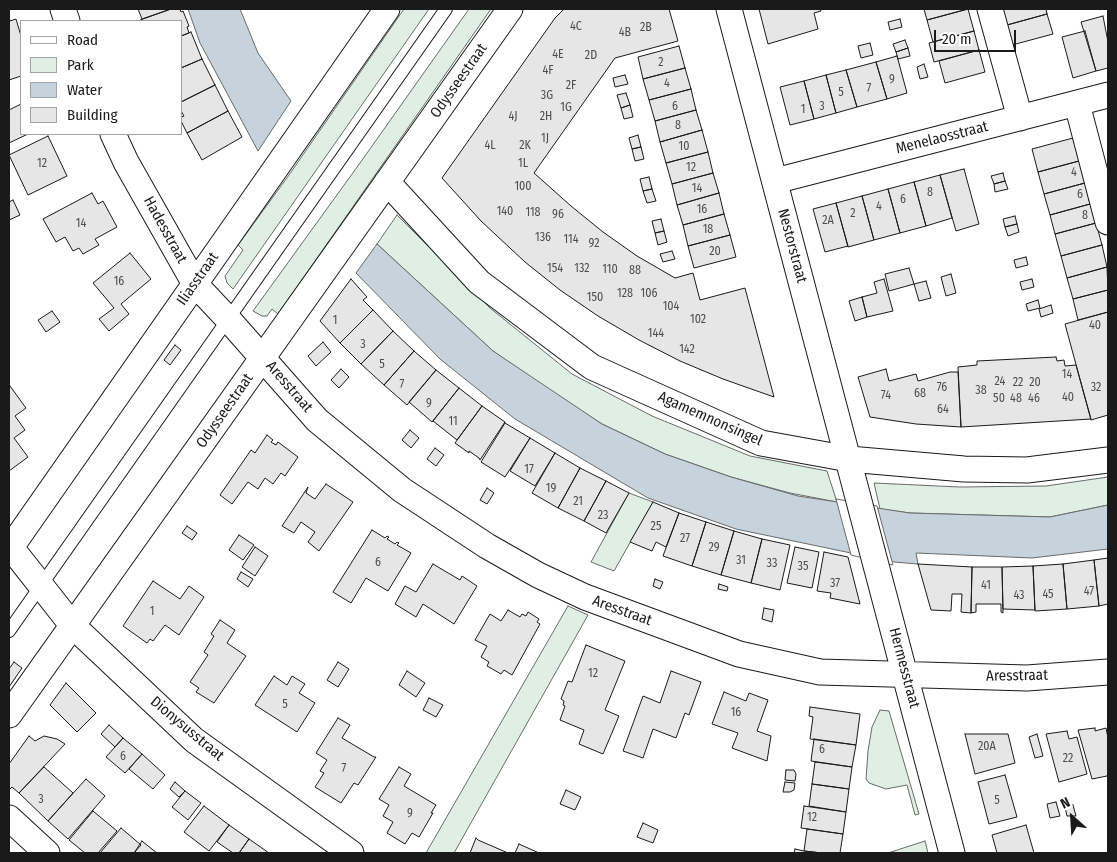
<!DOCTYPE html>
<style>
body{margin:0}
#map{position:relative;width:1117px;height:862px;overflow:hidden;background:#fff;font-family:"Fira Sans Condensed",sans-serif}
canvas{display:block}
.frame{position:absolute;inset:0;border:10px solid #1a1a1a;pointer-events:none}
.legend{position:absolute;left:20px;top:20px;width:162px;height:115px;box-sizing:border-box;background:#fff;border:1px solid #a3a3a3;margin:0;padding:6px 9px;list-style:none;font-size:15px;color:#1a1a1a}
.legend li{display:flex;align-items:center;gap:10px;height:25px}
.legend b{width:25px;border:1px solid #a3a3a3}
.north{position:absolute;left:1047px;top:792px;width:50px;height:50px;-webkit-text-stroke:4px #fff;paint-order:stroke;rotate:334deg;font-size:14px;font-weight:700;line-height:20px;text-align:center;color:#1a1a1a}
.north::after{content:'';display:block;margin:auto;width:18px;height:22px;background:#1a1a1a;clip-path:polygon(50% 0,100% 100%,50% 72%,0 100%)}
.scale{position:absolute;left:934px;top:30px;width:82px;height:22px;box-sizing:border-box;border:2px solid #1a1a1a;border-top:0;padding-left:6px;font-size:15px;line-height:18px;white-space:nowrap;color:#1a1a1a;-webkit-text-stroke:4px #fff;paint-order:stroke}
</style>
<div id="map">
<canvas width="1117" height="862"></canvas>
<div class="frame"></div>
<ul class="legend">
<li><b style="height:6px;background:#fff"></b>Road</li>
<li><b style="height:14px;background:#e0efe3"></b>Park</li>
<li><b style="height:14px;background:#c6d2dc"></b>Water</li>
<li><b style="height:14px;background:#e6e6e6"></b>Building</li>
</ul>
<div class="north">N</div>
<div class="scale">20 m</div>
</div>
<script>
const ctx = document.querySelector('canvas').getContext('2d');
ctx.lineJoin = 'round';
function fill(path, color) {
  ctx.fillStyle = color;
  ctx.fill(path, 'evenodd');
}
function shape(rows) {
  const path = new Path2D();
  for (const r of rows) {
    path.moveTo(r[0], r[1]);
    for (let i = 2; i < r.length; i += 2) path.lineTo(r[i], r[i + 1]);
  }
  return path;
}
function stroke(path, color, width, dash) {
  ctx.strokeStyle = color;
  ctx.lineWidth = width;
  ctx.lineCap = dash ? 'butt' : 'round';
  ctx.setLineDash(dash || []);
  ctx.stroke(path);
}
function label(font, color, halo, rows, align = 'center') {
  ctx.font = font + ' "Fira Sans Condensed",sans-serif';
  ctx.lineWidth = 4;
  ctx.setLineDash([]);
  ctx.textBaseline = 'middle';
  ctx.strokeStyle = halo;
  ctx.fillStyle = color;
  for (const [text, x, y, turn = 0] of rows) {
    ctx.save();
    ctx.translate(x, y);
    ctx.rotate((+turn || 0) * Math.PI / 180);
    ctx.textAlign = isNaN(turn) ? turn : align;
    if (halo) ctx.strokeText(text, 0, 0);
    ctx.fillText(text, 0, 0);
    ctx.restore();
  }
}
const green = shape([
 [404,9,429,9,233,289,227,283,225,276,243,250,238,245,289,175,404,9],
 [469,9,491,9,278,314,272,309,267,316,262,316,253,311,360,163,469,9],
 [397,215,490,308,572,374,652,416,750,456,827,471,837,502,790,493,731,477,665,454,602,424,537,382,493,351,377,244,397,215],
 [1108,477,1108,505,1050,517,910,513,880,509,874,483,959,487,1046,486,1108,477],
 [629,493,653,502,614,571,591,562,629,493],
 [568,606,588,615,454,853,426,853,568,606],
 [880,710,889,711,919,814,915,815,907,785,886,789,869,783,866,779,868,751,872,727,880,710],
 [925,841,928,853,889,853,891,852,925,841]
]);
const water = shape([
 [188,9,240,9,258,53,291,101,258,151,200,43,188,9],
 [377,244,493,351,602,424,665,454,731,477,798,496,910,513,1050,517,1108,505,1108,549,1032,558,916,553,918,564,894,562,736,529,648,498,515,419,440,359,356,273,377,244]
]);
const pier = shape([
 [836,499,877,506,893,565,851,555,836,499]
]);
const building = shape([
 [138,9,171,9,142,19,138,9],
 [171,9,180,9,181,12,183,11,189,26,187,27,189,33,181,36,181,21,140,21,140,20,171,9],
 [564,9,669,9,678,41,615,58,534,173,571,206,603,232,637,256,675,278,693,273,700,300,745,288,774,397,723,379,680,361,639,340,598,316,560,290,525,262,481,221,442,178,555,18,564,9],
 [759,9,820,9,821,11,814,13,818,29,768,44,759,9],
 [924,9,968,9,927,20,924,9],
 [968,9,974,31,933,42,927,20,968,9],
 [1003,9,1046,9,1047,14,1007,25,1003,9],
 [1047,14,1053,34,1012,45,1007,25,1047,14],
 [1103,16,1108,42,1108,68,1096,71,1081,22,1103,16],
 [9,17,10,21,16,19,21,36,21,76,9,80,9,17],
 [900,19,902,27,890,30,888,22,900,19],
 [974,31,979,50,934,62,929,43,974,31],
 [1085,31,1096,71,1073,78,1062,37,1085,31],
 [191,32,202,59,181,68,181,36,191,32],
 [905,40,908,48,896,52,893,44,905,40],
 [870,43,873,55,861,58,858,46,870,43],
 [679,46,685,68,643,79,638,57,679,46],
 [908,48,910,56,898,59,896,52,908,48],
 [979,50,985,72,945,83,939,61,979,50],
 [897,56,907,93,887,99,876,62,897,56],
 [202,59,215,85,181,102,181,68,202,59],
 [876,62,887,99,857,107,846,70,876,62],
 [924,64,928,77,920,79,917,67,924,64],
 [685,68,691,89,649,100,643,79,685,68],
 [846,70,857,107,836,113,826,75,846,70],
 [625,75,628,84,615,87,613,78,625,75],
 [826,75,836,113,814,119,804,81,826,75],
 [804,81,814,119,790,125,780,87,804,81],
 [215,85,228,111,187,133,181,121,181,117,184,116,181,111,181,102,215,85],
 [691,89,696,110,655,121,649,100,691,89],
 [626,93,630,105,621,108,617,95,626,93],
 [21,104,21,134,28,134,9,143,9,110,21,104],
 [630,105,633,117,624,119,621,108,630,105],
 [696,110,702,130,660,142,655,121,696,110],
 [228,111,242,137,202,160,187,133,228,111],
 [702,130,708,152,666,163,660,142,702,130],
 [638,135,641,147,632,149,629,138,638,135],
 [48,136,67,176,28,195,9,155,48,136],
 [1073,138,1079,161,1038,172,1032,149,1073,138],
 [641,147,644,159,635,161,632,149,641,147],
 [708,152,713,173,672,184,666,163,708,152],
 [1079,161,1085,183,1044,194,1038,172,1079,161],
 [964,169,979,224,956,231,940,175,964,169],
 [713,173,719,193,677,205,672,184,713,173],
 [1003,173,1005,181,994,184,991,176,1003,173],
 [940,175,952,218,926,226,914,182,940,175],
 [649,177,652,189,643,191,640,179,649,177],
 [1005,181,1008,189,995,192,994,184,1005,181],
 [914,182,926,226,900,233,888,189,914,182],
 [1085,183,1090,204,1050,215,1044,194,1085,183],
 [652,189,656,201,647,203,643,191,652,189],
 [888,189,900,233,874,240,862,196,888,189],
 [92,193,98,204,103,201,117,227,95,239,99,245,83,254,79,248,73,251,65,237,56,242,43,219,92,193],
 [719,193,724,214,683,225,677,205,719,193],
 [862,196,874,240,848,247,836,203,862,196],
 [13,200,20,215,9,220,9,202,13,200],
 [836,203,848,246,825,252,813,209,836,203],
 [1090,204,1096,223,1055,234,1050,215,1090,204],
 [724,214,730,235,688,246,683,225,724,214],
 [1015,216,1017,224,1005,227,1003,219,1015,216],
 [661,219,664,231,655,233,652,221,661,219],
 [1096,223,1102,245,1061,256,1055,234,1096,223],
 [1017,224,1019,232,1008,236,1005,227,1017,224],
 [664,231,667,242,658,245,655,233,664,231],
 [730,235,736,257,694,268,688,246,730,235],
 [1102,245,1107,267,1067,278,1061,256,1102,245],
 [672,251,675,259,663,262,660,254,672,251],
 [130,253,151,279,121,304,129,314,109,331,99,319,114,308,93,283,130,253],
 [1026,257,1028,265,1016,268,1014,260,1026,257],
 [1107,267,1108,290,1073,299,1067,278,1107,267],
 [909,268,914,284,889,291,885,274,909,268],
 [951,274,956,293,946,296,941,277,951,274],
 [351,279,367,297,363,300,373,310,340,343,320,321,351,279],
 [884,279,893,311,867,317,862,297,877,293,874,282,884,279],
 [1032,279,1034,287,1022,290,1020,282,1032,279],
 [926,281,931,298,919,301,914,284,926,281],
 [1108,290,1108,312,1078,320,1073,299,1108,290],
 [862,297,867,317,855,321,849,301,862,297],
 [1038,300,1040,308,1028,311,1026,304,1038,300],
 [1051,305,1053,313,1041,317,1039,309,1051,305],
 [373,310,393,331,361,364,340,343,373,310],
 [52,311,60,322,46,332,38,320,52,311],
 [1108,312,1108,415,1091,420,1065,324,1108,312],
 [393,331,414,351,384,385,361,364,393,331],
 [323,342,331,352,316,366,308,356,323,342],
 [175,345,181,350,170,365,164,360,175,345],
 [414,351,436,370,407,405,384,385,414,351],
 [1056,357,1057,361,1064,360,1065,366,1076,365,1091,419,961,427,958,367,977,365,977,361,1056,357],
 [341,369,349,377,339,388,331,380,341,369],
 [886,369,889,381,916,374,918,381,950,372,958,372,961,427,916,424,870,417,858,377,886,369],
 [436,370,459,388,432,422,409,402,436,370],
 [10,386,26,408,15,416,25,430,14,438,28,457,9,471,9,387,10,386],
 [459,388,482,406,457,440,433,421,459,388],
 [482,406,505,422,480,460,479,458,469,451,469,453,455,443,482,406],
 [505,423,530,438,505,477,481,462,505,423],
 [410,430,419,438,411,448,402,440,410,430],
 [267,435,273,440,271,442,276,445,278,442,298,457,285,476,281,473,273,484,265,478,258,489,248,482,232,504,220,495,251,450,255,453,267,435],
 [530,438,555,453,535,486,510,471,530,438],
 [435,448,444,455,436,466,427,459,435,448],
 [555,453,580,468,558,508,532,493,555,453],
 [580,468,606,481,584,521,558,508,580,468],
 [606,481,629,493,606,533,584,521,606,481],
 [326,484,353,502,319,551,308,542,315,532,301,522,294,533,282,526,308,487,306,493,315,499,326,484],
 [487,488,494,493,487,504,480,500,487,488],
 [653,502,679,513,666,547,656,542,652,551,630,542,653,502],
 [679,513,706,522,692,566,663,556,679,513],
 [706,522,734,531,721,575,692,566,706,522],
 [187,526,197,533,192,540,182,533,187,526],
 [372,530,385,538,387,536,389,537,387,539,395,544,397,542,399,543,397,545,411,553,388,591,366,578,351,603,333,592,372,530],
 [734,531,762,539,751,583,721,575,734,531],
 [239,535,254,545,243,560,229,550,239,535],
 [762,539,790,545,780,590,751,583,762,539],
 [255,547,268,556,255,576,242,567,255,547],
 [795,547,819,552,812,588,787,583,795,547],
 [824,552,848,557,860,604,830,598,831,593,817,591,824,552],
 [1108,558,1108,604,1099,606,1094,560,1108,558],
 [1094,560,1099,606,1067,609,1063,564,1094,560],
 [433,564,460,580,462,576,477,586,454,624,423,604,416,617,395,604,405,586,416,592,433,564],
 [918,564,972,567,971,613,961,612,962,594,952,594,951,611,931,610,918,564],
 [1063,564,1067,609,1035,611,1033,566,1063,564],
 [1033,566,1035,610,1003,609,1002,567,1033,566],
 [972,567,1002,567,1003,613,1001,612,1001,604,976,604,976,612,971,613,972,567],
 [241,572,253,579,248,587,237,579,241,572],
 [655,579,663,582,660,589,653,586,655,579],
 [153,581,180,599,189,586,204,597,179,635,165,625,153,641,150,639,147,643,123,626,153,581],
 [719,584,728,587,727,591,718,589,719,584],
 [764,608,774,610,772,622,762,619,764,608],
 [508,610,520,617,522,614,526,616,528,612,539,619,537,622,540,624,512,675,504,670,501,674,487,666,489,662,481,657,487,646,475,640,490,614,501,621,508,610],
 [220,620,235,630,227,643,246,656,214,703,196,692,199,688,190,682,208,655,204,652,214,636,211,634,220,620],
 [586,645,625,661,605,710,619,716,603,754,579,744,584,730,560,720,565,706,563,705,564,701,561,699,568,681,572,682,586,645],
 [14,662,22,668,9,687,9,669,14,662],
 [338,662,349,669,338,687,327,680,338,662],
 [407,671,425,683,416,697,399,685,407,671],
 [671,671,701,682,689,715,685,713,676,738,653,729,643,758,623,751,643,696,660,703,671,671],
 [274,676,287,685,292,676,305,684,299,693,315,703,297,732,255,705,274,676],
 [66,683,96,713,77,732,50,705,66,683],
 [724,692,746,701,749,693,768,700,757,731,771,736,767,761,732,748,738,733,712,724,724,692],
 [429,698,443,705,436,717,423,710,429,698],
 [810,707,860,714,856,745,810,739,813,717,809,716,810,707],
 [338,718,350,725,342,738,374,757,376,757,358,785,354,783,341,803,315,787,324,773,320,771,327,760,316,753,338,718],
 [109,725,123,738,115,747,101,734,109,725],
 [1095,728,1095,731,1106,728,1108,738,1108,774,1107,776,1092,779,1078,730,1095,728],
 [1067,731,1069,739,1077,737,1087,774,1059,782,1046,734,1067,731],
 [965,734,1008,734,1015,763,975,774,965,734],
 [1037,734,1043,756,1035,758,1029,737,1037,734],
 [29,736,35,741,44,736,57,739,65,744,19,793,12,787,9,790,9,764,29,736],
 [123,738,142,754,125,773,106,757,123,738],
 [814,739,856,745,852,767,811,761,814,739],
 [142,754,165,775,153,789,129,769,142,754],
 [815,762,852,767,849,789,812,784,815,762],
 [44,767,73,793,48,821,19,793,44,767],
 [399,767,411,774,404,786,436,805,431,813,433,813,419,837,412,833,405,844,387,833,393,822,383,816,389,805,379,799,399,767],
 [786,770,794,770,796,774,795,781,785,780,786,770],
 [1005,775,1017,817,989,824,978,782,1005,775],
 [86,779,105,796,68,839,48,821,86,779],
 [175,782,185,791,179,797,170,789,175,782],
 [785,782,795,783,794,790,790,792,783,792,785,782],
 [812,784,849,789,846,812,809,806,812,784],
 [566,790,581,797,575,810,560,804,566,790],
 [185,791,201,803,188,820,172,807,185,791],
 [1056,802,1060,816,1050,818,1047,804,1056,802],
 [1073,805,1076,816,1067,816,1065,807,1073,805],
 [204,806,229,825,209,851,184,832,204,806],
 [804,806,846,812,843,834,801,828,804,806],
 [93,811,117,831,98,853,85,853,69,840,93,811],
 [643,823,658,830,653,843,637,837,643,823],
 [229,825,249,839,239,853,233,853,217,842,229,825],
 [1026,825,1034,853,997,853,992,835,1026,825],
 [121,828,141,845,134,853,100,853,121,828],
 [807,829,843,834,840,853,822,853,804,851,807,829],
 [476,838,478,840,508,853,470,853,476,838],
 [249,839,269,853,239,853,249,839],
 [142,841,143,842,157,853,134,853,142,841],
 [519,844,539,853,515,853,519,844],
 [795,849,804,851,822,853,794,853,795,849]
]);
const service = shape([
 [9,631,446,9]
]);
const minor = shape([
 [63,9,67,21],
 [729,9,952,853],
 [990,9,1020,118],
 [1077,104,1108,222],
 [113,134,126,162,195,284,228,319,317,420,402,490,487,546,538,575,585,597,739,654,820,672,1027,678,1108,672],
 [775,181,1108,95],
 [387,182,479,282,592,367,761,443,849,459,964,469,1027,470,1108,460],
 [9,545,72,625,194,740,351,853],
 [9,550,387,9],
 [9,715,510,9],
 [9,818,47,853]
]);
const numberNames = [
 ["4C",576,27],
 ["2B",646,28],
 ["4B",625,33],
 ["4E",558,55],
 ["2D",591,56],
 ["2",661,63],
 ["4F",548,71],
 ["9",892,80],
 ["4",667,84],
 ["2F",571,86],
 ["7",869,89],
 ["5",841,93],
 ["3G",547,96],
 ["6",675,107],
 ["3",822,107],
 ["1G",566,108],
 ["1",803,110],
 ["4J",513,117],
 ["2H",546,117],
 ["8",678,126],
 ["1J",545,139],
 ["4L",490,146],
 ["2K",525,146],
 ["10",684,147],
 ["12",42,164],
 ["1L",523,164],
 ["12",691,168],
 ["4",1074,173],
 ["100",523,187],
 ["14",697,189],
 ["8",930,193],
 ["6",1080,195],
 ["6",903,200],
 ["4",879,207],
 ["16",702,210],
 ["140",505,212],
 ["118",533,213],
 ["2",853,214],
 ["96",558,215],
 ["8",1085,216],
 ["2A",828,221],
 ["14",81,224],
 ["18",708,230],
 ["136",543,238],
 ["114",571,240],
 ["92",594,244],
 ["20",715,252],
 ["154",555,269],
 ["132",582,269],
 ["110",610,270],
 ["88",635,271],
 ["16",119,282],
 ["128",625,294],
 ["106",649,294],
 ["150",595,298],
 ["104",671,307],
 ["102",698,320],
 ["1",335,321],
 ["40",1095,326],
 ["144",656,334],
 ["3",363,345],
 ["142",687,350],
 ["5",382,365],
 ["14",1067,375],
 ["24",1000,382],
 ["22",1018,383],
 ["20",1035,383],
 ["7",402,385],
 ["76",942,388],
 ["32",1096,388],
 ["38",981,391],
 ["68",920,394],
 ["74",886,396],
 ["40",1068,398],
 ["50",999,399],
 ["48",1016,399],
 ["46",1034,399],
 ["9",429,404],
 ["64",943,410],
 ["11",453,422],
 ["17",529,470],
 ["19",551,489],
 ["21",578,502],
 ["23",603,516],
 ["25",656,527],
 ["27",685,539],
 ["29",714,548],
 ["31",741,561],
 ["6",378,563],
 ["33",772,564],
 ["35",803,567],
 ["37",835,584],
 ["41",986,586],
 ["47",1089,592],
 ["45",1048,595],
 ["43",1019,596],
 ["1",152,612],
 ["12",593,674],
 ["5",285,705],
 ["16",736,713],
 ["20A",987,747],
 ["6",822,750],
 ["6",123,757],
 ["22",1068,759],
 ["7",344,769],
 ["3",41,800],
 ["5",997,801],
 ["9",410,814],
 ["12",812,818]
];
const streetNames = [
 ["Odysseestraat",459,81,-55],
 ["Menelaosstraat",942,138,-14],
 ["Hadesstraat",165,230,61],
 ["Nestorstraat",792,246,75],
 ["Iliasstraat",198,279,-55],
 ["Aresstraat",289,387,49],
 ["Odysseestraat",225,411,-55],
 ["Agamemnonsingel",710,419,24],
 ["Aresstraat",622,611,20],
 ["Hermesstraat",904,668,75],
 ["Aresstraat",1017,676,-1],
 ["Dionysusstraat",187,729,40]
];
fill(green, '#e0efe3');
stroke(green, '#6a6a6a', 1);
fill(water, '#c6d2dc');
stroke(water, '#6a6a6a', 1);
fill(pier, '#fff');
stroke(pier, '#6a6a6a', 1);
fill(building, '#e6e6e6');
stroke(building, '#1a1a1a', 1);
stroke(service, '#1a1a1a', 14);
stroke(minor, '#1a1a1a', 27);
stroke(service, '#fff', 12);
stroke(minor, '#fff', 25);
label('12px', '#4d4d4d', null, numberNames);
label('15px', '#1a1a1a', '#fff', streetNames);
</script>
